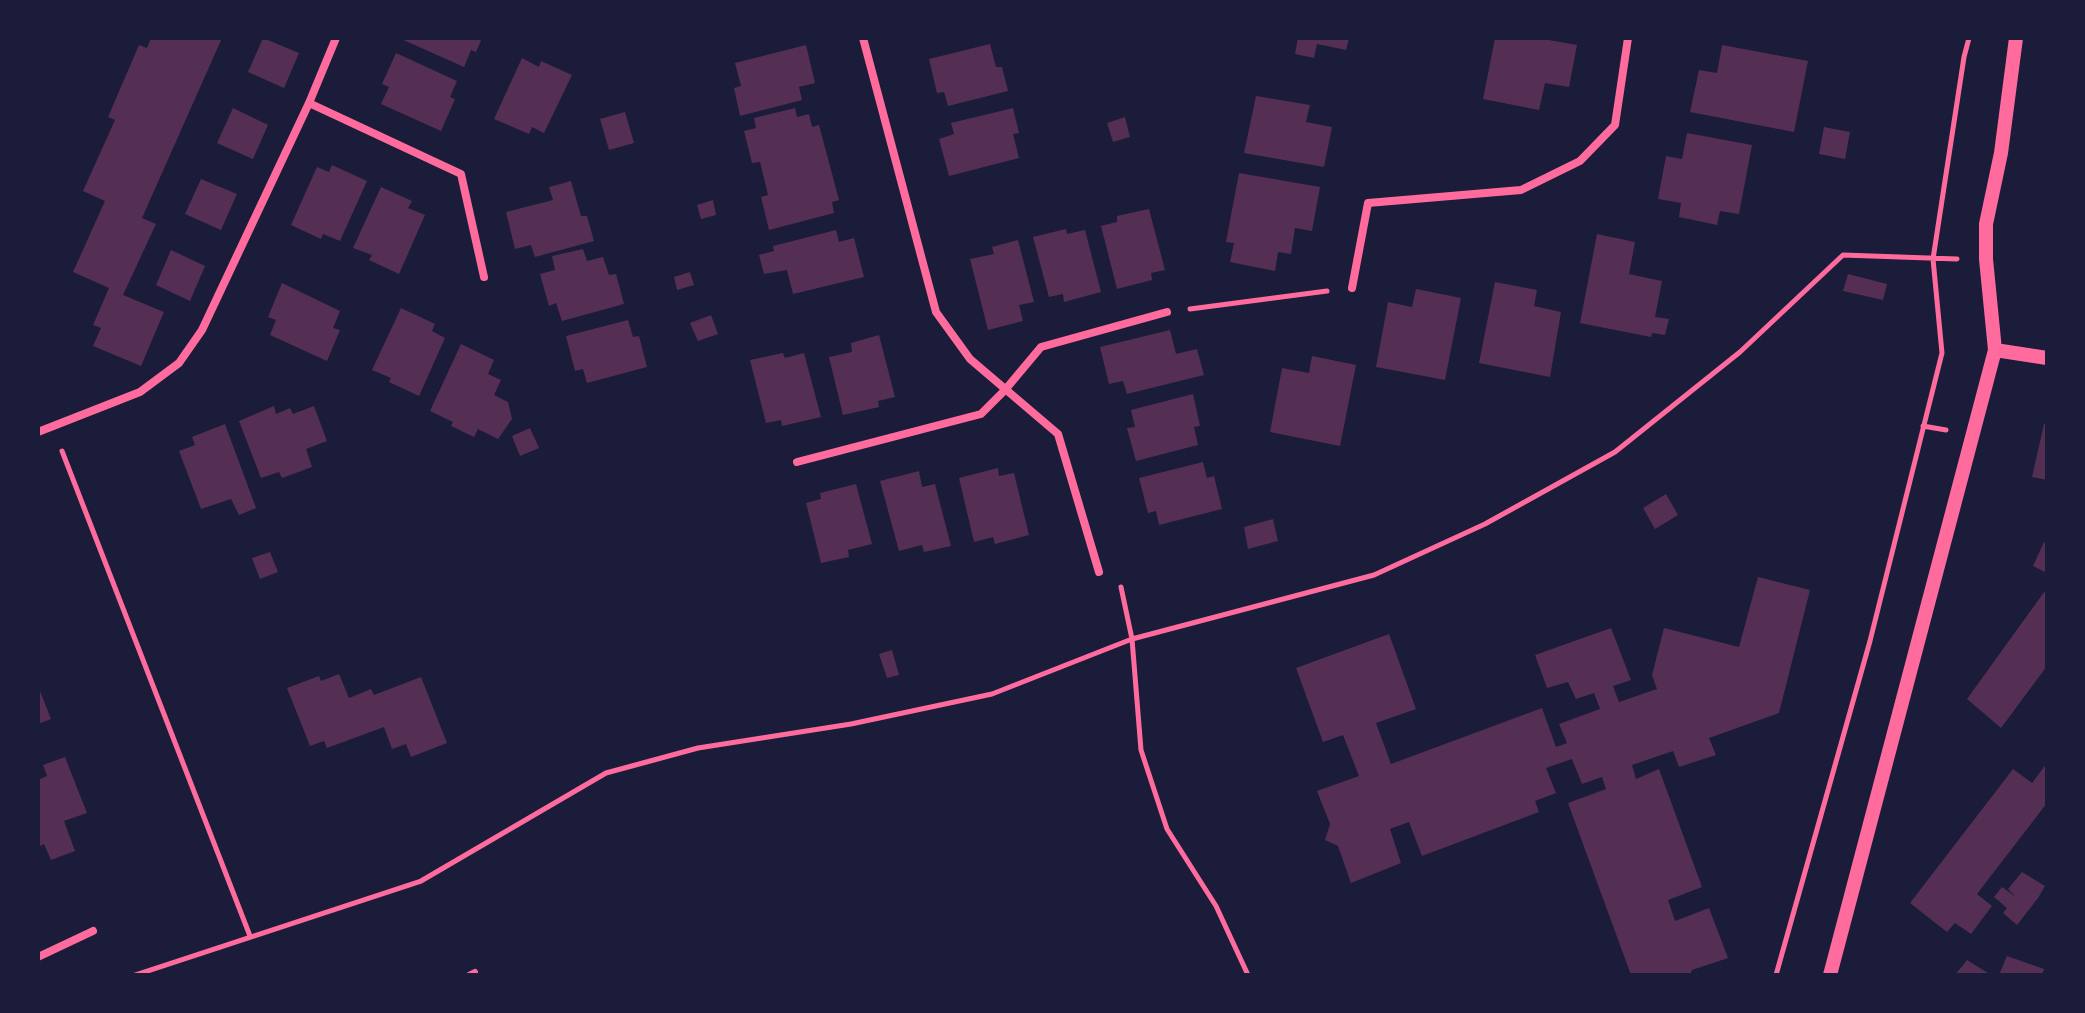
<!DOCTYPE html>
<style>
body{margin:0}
#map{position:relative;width:2085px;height:1013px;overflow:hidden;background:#1b1b3a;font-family:"Libre Baskerville",serif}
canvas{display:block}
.frame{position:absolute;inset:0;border:40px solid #1b1b3a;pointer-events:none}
</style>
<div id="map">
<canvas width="2085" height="1013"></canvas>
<div class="frame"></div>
</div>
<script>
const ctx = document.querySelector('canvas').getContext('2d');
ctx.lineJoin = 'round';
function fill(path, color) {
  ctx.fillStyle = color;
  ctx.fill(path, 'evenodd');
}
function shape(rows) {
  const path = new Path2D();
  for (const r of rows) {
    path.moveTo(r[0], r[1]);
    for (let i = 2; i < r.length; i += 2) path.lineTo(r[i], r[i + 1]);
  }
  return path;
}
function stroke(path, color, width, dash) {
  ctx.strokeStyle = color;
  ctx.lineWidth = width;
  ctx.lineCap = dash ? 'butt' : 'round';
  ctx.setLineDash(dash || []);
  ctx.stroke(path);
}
const building = shape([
 [151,38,222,38,142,218,156,224,123,295,164,312,141,366,93,346,101,328,93,325,109,288,73,272,105,201,83,191,115,120,108,117,139,45,147,48],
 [263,38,299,53,284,88,248,72],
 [399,38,482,38,476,52,471,50,464,67],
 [1298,38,1349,38,1346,50,1317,44,1314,58,1295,54],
 [1495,38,1538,38,1577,45,1569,87,1545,83,1539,110,1483,99],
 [990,44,996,67,1002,67,1008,91,948,106,944,92,937,93,929,59],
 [806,45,815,83,799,87,802,100,740,116,734,88,741,86,735,63],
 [1722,45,1808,61,1794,132,1690,112,1699,70,1717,73],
 [396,53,457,81,450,97,455,99,441,131,381,104,389,87,382,84],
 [522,58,539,67,541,61,572,75,544,133,532,127,529,134,494,119],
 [1256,96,1310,105,1306,122,1332,127,1324,167,1244,153],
 [233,108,268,125,253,159,217,143],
 [795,108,797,117,809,114,812,127,819,125,839,200,832,202,834,213,769,230,761,197,768,195,760,162,752,163,744,131,756,128,754,118],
 [1013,108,1019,133,1013,134,1019,158,949,176,939,139,954,134,951,123],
 [625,112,634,143,609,150,600,119],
 [1125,117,1130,137,1113,142,1107,123],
 [1824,127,1850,132,1845,159,1819,154],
 [1687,133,1752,145,1739,214,1720,211,1717,225,1679,217,1681,203,1658,199,1666,156,1682,159],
 [332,165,367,181,340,241,323,234,321,239,291,225,317,167,329,172],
 [1239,173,1320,187,1312,231,1295,228,1291,254,1278,252,1275,271,1230,262,1234,243,1226,242],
 [201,179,237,194,221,230,185,214],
 [571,181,581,216,587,216,594,241,535,257,531,245,515,249,506,212,553,200,549,187],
 [381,187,412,201,408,208,425,215,399,274,369,260,372,255,353,248],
 [713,200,716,215,701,219,697,205],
 [1149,209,1165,270,1151,273,1152,280,1117,289,1101,226,1117,222,1117,216],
 [1066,229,1067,234,1085,230,1101,292,1064,302,1063,294,1049,297,1033,237],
 [836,230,839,242,854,238,864,277,793,294,787,270,764,274,759,255,774,251,773,246],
 [1597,234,1635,242,1629,274,1662,281,1655,317,1669,319,1665,335,1652,333,1651,337,1580,323],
 [1018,240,1034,302,1019,305,1023,321,988,330,970,259,994,254,992,247],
 [583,249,587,261,603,257,609,275,616,274,624,304,562,321,556,303,549,306,540,274,555,270,552,256],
 [171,250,205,266,190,301,156,285],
 [690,272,694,285,677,290,674,277],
 [1848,274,1887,284,1883,300,1843,291],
 [1495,282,1537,290,1534,306,1561,312,1550,377,1479,363],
 [282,283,340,311,333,328,340,330,327,361,270,335,276,320,268,317],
 [1416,289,1461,298,1445,380,1376,367,1388,302,1412,307],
 [401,308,435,324,432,331,445,338,419,396,389,382,391,378,372,370],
 [711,315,718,334,698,341,690,323],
 [628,320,633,337,639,336,647,367,587,383,583,369,575,371,566,336],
 [1170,330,1176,354,1197,349,1204,375,1127,394,1123,381,1109,384,1100,347],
 [879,335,895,397,878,401,879,407,843,415,829,357,852,352,851,343],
 [461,344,494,360,488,374,501,380,494,395,508,402,512,419,498,439,478,429,474,437,451,426,453,422,430,411],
 [783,353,785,358,804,353,821,417,782,426,781,420,766,423,750,360],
 [1312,356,1356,365,1340,446,1270,432,1282,368,1309,373],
 [1193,394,1200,426,1194,427,1198,445,1136,461,1127,428,1135,427,1131,410],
 [274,406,276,414,290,408,293,414,314,406,327,441,306,449,312,467,282,478,279,472,261,478,239,421],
 [225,424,256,508,239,515,231,499,201,509,179,451,195,445,192,437],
 [2044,424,2047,424,2047,480,2032,477],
 [530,428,539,448,520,456,512,436],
 [1203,462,1207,478,1214,476,1222,509,1159,525,1156,511,1148,513,1139,478],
 [998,468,999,476,1014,473,1029,535,995,544,993,537,974,542,959,478],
 [919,471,922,487,935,484,951,546,924,552,922,545,899,551,880,481],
 [856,484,872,544,848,550,849,557,821,563,806,503,821,499,820,493],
 [1666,494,1678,515,1655,529,1643,508],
 [1273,519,1278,541,1248,549,1244,527],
 [2044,542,2047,544,2047,573,2033,566],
 [270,552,278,572,260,579,252,558],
 [1758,577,1810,590,1779,713,1709,738,1716,755,1679,767,1673,751,1632,765,1636,779,1659,769,1702,887,1668,900,1675,921,1709,908,1728,958,1692,970,1690,975,1631,975,1568,803,1606,789,1602,777,1582,784,1572,759,1546,768,1556,793,1535,801,1539,812,1422,856,1409,822,1390,829,1401,863,1351,883,1338,846,1325,840,1330,824,1317,791,1359,776,1343,735,1323,742,1296,668,1389,634,1416,709,1376,723,1391,764,1542,708,1556,747,1567,743,1559,724,1600,709,1594,693,1576,699,1568,682,1547,688,1535,655,1611,628,1631,680,1613,686,1619,702,1657,689,1652,675,1664,628,1739,647],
 [2047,588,2047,666,2001,728,1967,699],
 [892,650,899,675,887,678,879,654],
 [339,674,349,698,371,689,374,695,421,677,447,743,411,757,406,744,392,749,384,727,327,748,324,741,310,746,287,688,319,676,321,681],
 [38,686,51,719,38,724],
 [65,757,87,813,64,821,75,851,51,860,44,844,38,847,38,780,47,776,43,765],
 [2047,763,2047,803,1977,894,1992,906,1971,934,1955,923,1947,932,1910,903,2013,769,2032,783],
 [2022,872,2045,886,2038,898,2017,925,2003,913,2007,908,1994,897,2002,887,2016,897,2008,889],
 [2007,956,2044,969,2042,975,1999,975],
 [1967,960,1991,975,1955,975]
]);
const path = shape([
 [1190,309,1327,291],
 [1923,426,1946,430],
 [62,451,250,936],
 [1121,587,1132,639,1141,750,1167,829,1216,906,1248,975],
 [135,975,421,881,606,773,698,748,851,724,992,694,1132,639,1374,575,1485,524,1615,452,1740,352,1843,255,1957,259],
 [1776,975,1870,641,1942,353,1933,259,1964,57,1969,38]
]);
const service = shape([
 [469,975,475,972]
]);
const minor = shape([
 [863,38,936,312,970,359,1058,434,1099,572],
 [309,103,461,174,484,277],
 [1352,288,1368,203,1521,190,1580,161,1615,125,1628,38],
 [38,432,140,392,179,363,202,330,309,103,336,38],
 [797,462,981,414,1005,390,1041,347,1167,312],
 [38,957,93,931]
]);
const tertiary = shape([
 [1995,350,2047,358],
 [1830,975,1995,350,1986,259,1986,224,2001,153,2016,38]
]);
fill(building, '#542f53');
stroke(path, '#ff6b9d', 5);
stroke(service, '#ff6b9d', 6);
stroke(minor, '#ff6b9d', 8);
stroke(tertiary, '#ff6b9d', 14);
</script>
